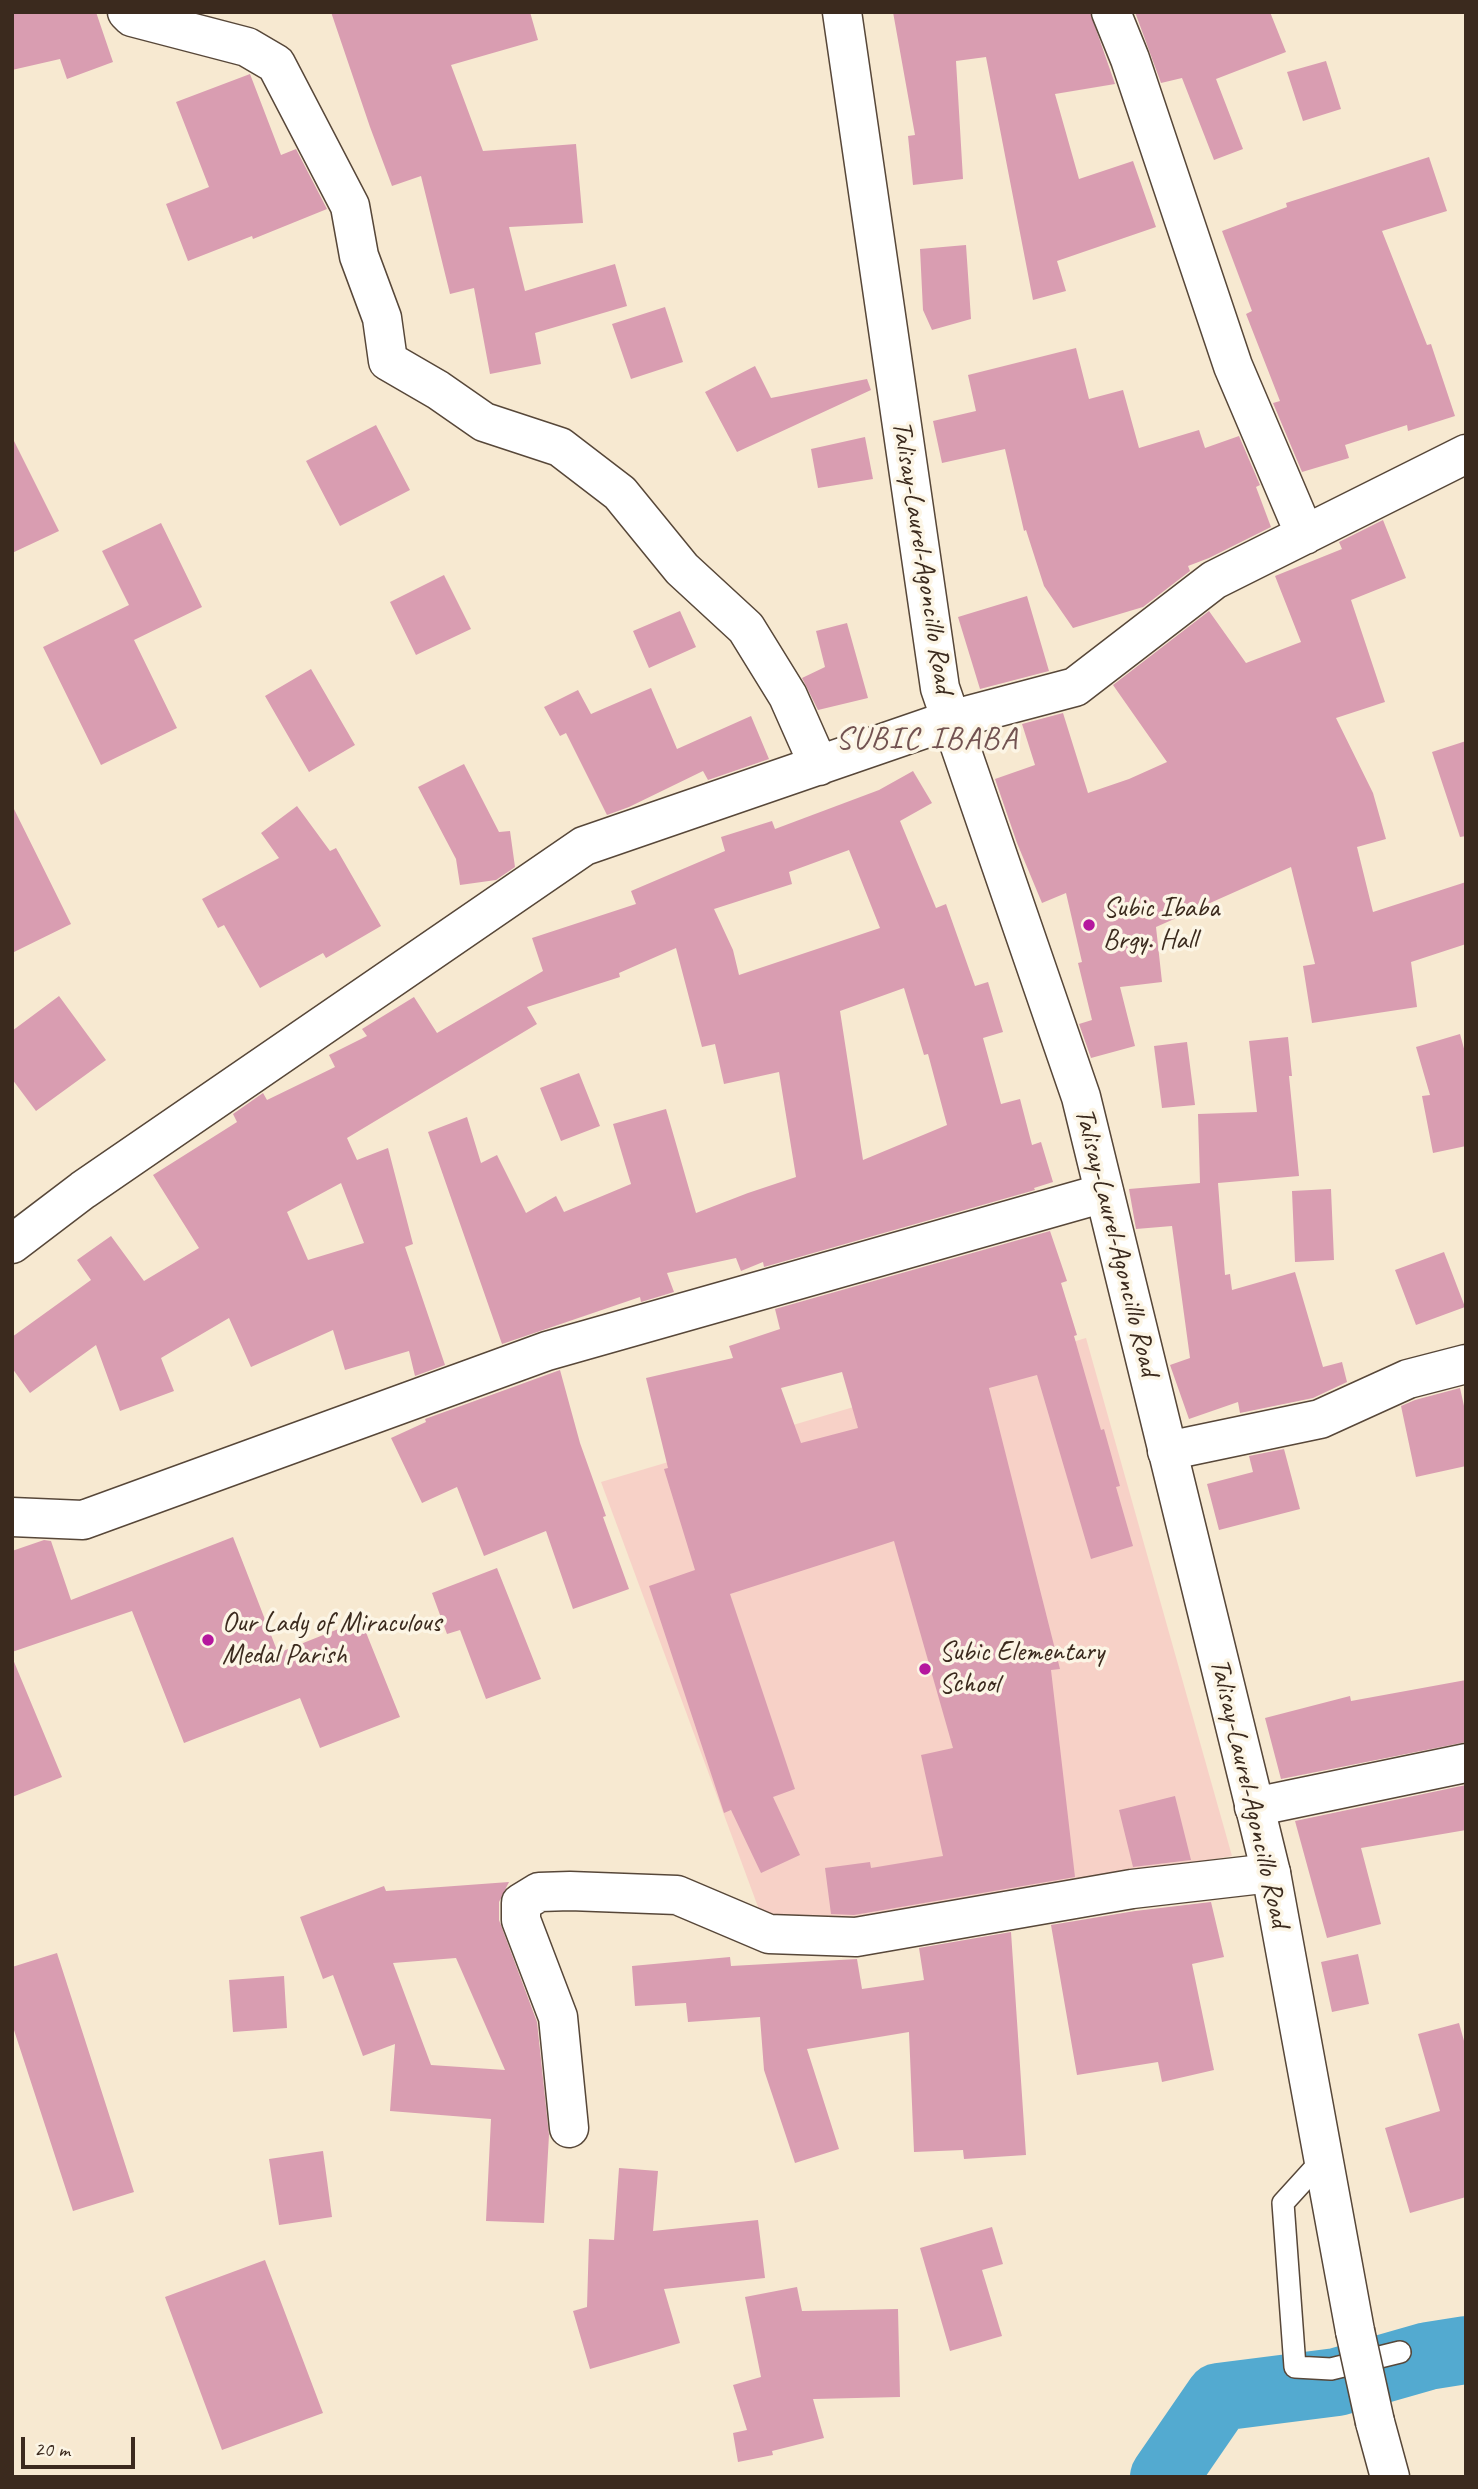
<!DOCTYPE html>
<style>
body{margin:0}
#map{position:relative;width:1478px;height:2489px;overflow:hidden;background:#f7e9d1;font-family:Caveat,sans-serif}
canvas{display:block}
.frame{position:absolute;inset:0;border:14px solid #3b2a1e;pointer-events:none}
.scale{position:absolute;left:21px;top:2437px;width:114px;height:32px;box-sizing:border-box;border:4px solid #3b2a1e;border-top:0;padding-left:9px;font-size:21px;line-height:24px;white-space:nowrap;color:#3b2a1e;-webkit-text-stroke:5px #fcf5e5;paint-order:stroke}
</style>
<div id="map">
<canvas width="1478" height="2489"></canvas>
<div class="frame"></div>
<div class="scale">20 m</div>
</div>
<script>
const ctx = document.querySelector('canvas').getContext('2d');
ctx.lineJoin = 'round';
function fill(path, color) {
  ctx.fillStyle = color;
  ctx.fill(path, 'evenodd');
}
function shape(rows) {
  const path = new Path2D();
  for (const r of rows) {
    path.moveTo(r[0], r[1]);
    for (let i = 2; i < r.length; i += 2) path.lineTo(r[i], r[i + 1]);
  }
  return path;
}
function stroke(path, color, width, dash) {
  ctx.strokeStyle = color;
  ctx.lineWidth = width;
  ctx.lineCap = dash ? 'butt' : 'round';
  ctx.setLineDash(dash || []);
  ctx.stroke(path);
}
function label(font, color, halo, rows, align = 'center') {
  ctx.font = font + ' Caveat,sans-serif';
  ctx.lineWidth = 7;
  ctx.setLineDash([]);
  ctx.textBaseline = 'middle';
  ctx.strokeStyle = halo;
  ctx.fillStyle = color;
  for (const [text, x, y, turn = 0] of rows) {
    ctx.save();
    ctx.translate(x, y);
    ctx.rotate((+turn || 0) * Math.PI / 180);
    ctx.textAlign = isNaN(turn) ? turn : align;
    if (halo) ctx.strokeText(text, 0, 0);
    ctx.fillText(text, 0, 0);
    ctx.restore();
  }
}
const built = shape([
 [1086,1338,1232,1856,824,1928,761,1915,601,1482]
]);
const river = shape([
 [1164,2477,1219,2397,1337,2382,1428,2356,1466,2350]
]);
const building = shape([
 [12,12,96,12,113,62,67,79,60,59,12,70],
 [331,12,530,12,538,40,451,65,483,151,576,144,583,223,509,227,525,291,615,264,627,306,535,333,541,364,490,374,474,288,450,294,421,176,392,186,370,127],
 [893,12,1090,12,1115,84,1055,94,1079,179,1133,161,1156,227,1057,261,1066,291,1033,300,986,57,956,61,963,179,913,185,908,136,915,135],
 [1135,12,1270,12,1286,52,1216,79,1243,149,1214,160,1182,78,1161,83],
 [1326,61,1341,109,1303,121,1287,72],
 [250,74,281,155,296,149,327,209,253,239,252,236,188,261,166,204,209,187,176,102],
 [1429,157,1447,211,1382,231,1427,345,1431,344,1455,416,1408,431,1407,425,1345,445,1349,458,1302,472,1273,403,1280,401,1246,314,1252,311,1222,231,1287,207,1286,203],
 [966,245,971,319,932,330,923,310,920,249],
 [665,307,683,362,631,379,612,324],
 [1076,348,1089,399,1123,390,1139,448,1199,430,1205,448,1239,436,1260,485,1256,487,1271,527,1209,558,1188,566,1190,571,1143,607,1073,628,1044,586,1026,530,1024,531,1005,449,942,463,933,421,976,411,968,375],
 [755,366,771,398,867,379,871,390,737,452,705,392],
 [376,425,410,490,340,526,306,461],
 [12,437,59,531,12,553],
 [865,437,873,479,818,488,811,449],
 [1383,520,1406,578,1351,600,1385,702,1336,718,1373,793,1386,839,1357,847,1373,912,1466,882,1466,944,1411,962,1417,1007,1312,1023,1303,966,1315,964,1291,867,1156,927,1162,982,1120,987,1135,1046,1091,1058,1079,1024,1092,1020,1078,963,1082,962,1066,893,1042,903,1017,843,995,779,1035,765,1022,724,1063,713,1088,793,1129,779,1167,762,1113,685,1209,611,1246,663,1301,642,1275,576,1342,549,1339,542],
 [161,523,202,607,134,640,177,728,101,765,43,647,129,605,102,551],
 [444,575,471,629,416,655,390,602],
 [1027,596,1049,671,980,689,958,617],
 [680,611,696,647,649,668,633,631],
 [847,623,868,698,818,710,802,678,825,667,816,631],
 [311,669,355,745,309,772,265,696],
 [651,688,677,749,751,716,769,759,708,780,703,771,629,807,607,815,566,733,560,736,544,707,578,690,591,714],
 [1466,741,1466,836,1460,837,1432,752],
 [464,764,499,832,510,831,515,867,496,880,460,885,456,859,418,787],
 [913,771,932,803,900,821,936,908,946,904,975,986,988,982,1003,1032,983,1038,1001,1104,1020,1099,1032,1145,1041,1142,1053,1182,1034,1188,1035,1190,764,1267,763,1262,741,1271,736,1258,667,1273,674,1292,641,1302,640,1297,502,1344,428,1132,467,1117,481,1163,497,1155,526,1213,556,1196,564,1212,631,1184,613,1124,666,1109,696,1213,748,1193,796,1177,779,1072,724,1084,715,1044,702,1047,676,948,619,973,620,977,527,1007,537,1024,347,1138,357,1160,388,1148,413,1244,405,1247,445,1365,415,1376,409,1351,345,1370,333,1330,251,1367,229,1318,161,1358,174,1391,120,1411,96,1345,30,1393,12,1368,12,1337,91,1280,77,1260,111,1236,144,1281,199,1248,153,1175,237,1122,233,1114,263,1093,267,1100,335,1067,329,1055,367,1036,362,1029,414,997,437,1033,543,971,532,938,636,904,631,891,725,851,721,837,772,821,775,829,879,790],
 [849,850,880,928,739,975,733,950,714,909,792,884,789,872],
 [904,988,924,1055,928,1054,947,1125,863,1160,840,1011],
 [341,1183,364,1243,308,1260,287,1212],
 [12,805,71,924,12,953],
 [297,806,330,851,336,848,381,926,326,958,323,953,260,988,224,925,218,928,202,899,279,858,261,833],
 [59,996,106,1060,36,1111,12,1079,12,1031],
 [1460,1034,1466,1056,1466,1146,1433,1153,1422,1096,1430,1095,1416,1047],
 [1288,1037,1292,1076,1289,1076,1299,1176,1218,1183,1225,1275,1230,1274,1232,1290,1295,1272,1323,1367,1342,1362,1347,1382,1313,1398,1240,1413,1238,1402,1189,1419,1170,1365,1190,1358,1172,1226,1136,1229,1129,1189,1200,1183,1198,1114,1257,1112,1249,1041],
 [1187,1042,1195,1105,1162,1108,1154,1046],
 [579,1073,600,1126,561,1141,540,1088],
 [1331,1189,1334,1260,1295,1262,1292,1191],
 [1050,1231,1067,1281,1061,1283,1077,1335,1074,1336,1101,1430,1104,1429,1120,1486,1116,1487,1133,1546,1091,1559,1037,1375,989,1388,1060,1669,1051,1670,1075,1877,854,1915,831,1914,825,1868,870,1862,871,1868,943,1856,921,1755,953,1748,894,1541,730,1594,795,1789,773,1797,800,1855,761,1873,731,1810,724,1813,649,1586,695,1570,664,1469,668,1468,646,1378,733,1358,729,1346,780,1329,775,1309],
 [842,1372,858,1428,801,1443,781,1388],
 [1444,1252,1465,1307,1416,1325,1395,1270],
 [560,1370,580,1443,606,1516,603,1517,629,1589,573,1609,546,1531,484,1556,457,1487,422,1503,391,1438,426,1422,425,1419],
 [1460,1388,1466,1415,1466,1466,1416,1477,1401,1406,1415,1400],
 [1284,1449,1300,1509,1219,1530,1207,1484,1253,1472,1249,1456],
 [233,1537,278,1653,361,1620,400,1717,320,1748,300,1698,184,1743,132,1611,12,1652,12,1551,44,1540,51,1541,71,1600],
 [497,1568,541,1679,486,1699,460,1630,447,1634,432,1593],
 [12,1657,62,1777,12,1797],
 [1466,1680,1466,1742,1281,1779,1265,1718,1350,1696,1351,1701],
 [1466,1785,1466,1830,1361,1848,1381,1924,1327,1938,1295,1821],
 [1175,1796,1191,1860,1133,1867,1119,1810],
 [509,1882,499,1902,499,1920,537,2022,549,2135,544,2223,486,2221,491,2119,390,2111,395,2044,363,2056,333,1975,323,1979,300,1917,384,1886,386,1891],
 [456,1958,505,2070,431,2065,393,1963],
 [1211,1902,1224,1957,1192,1964,1214,2070,1162,2082,1158,2062,1077,2075,1051,1925,1135,1911],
 [1011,1932,1026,2155,964,2159,963,2150,914,2152,909,2032,807,2049,839,2149,795,2163,764,2070,760,2017,688,2022,686,2003,635,2006,632,1966,730,1957,731,1966,857,1959,862,1989,924,1980,919,1948],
 [57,1953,134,2192,73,2211,12,2024,12,1967],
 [1358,1954,1369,2004,1332,2012,1321,1962],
 [284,1976,287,2028,233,2032,229,1980],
 [1459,2023,1466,2048,1466,2197,1410,2213,1385,2128,1440,2111,1418,2034],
 [323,2151,332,2217,279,2225,269,2159],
 [619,2168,658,2171,653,2231,758,2220,765,2278,664,2289,680,2343,590,2369,573,2311,587,2307,589,2239,614,2240],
 [992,2227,1003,2264,982,2270,1002,2336,950,2351,920,2248],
 [265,2260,323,2413,222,2450,165,2297],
 [797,2287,802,2311,898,2309,900,2397,813,2399,824,2438,772,2451,773,2455,738,2462,733,2433,747,2430,733,2385,761,2377,745,2297]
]);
const service = shape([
 [1323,2159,1283,2203,1295,2367,1331,2369,1400,2352]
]);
const minor = shape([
 [127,12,132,17,247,47,276,64,350,206,359,256,382,318,388,361,438,390,484,422,560,447,620,493,682,569,746,628,788,696,819,766],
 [1111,12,1130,59,1233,366,1305,535],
 [12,1244,83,1190,584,846,950,720,1075,687,1214,580,1466,454],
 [1167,1451,1320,1419,1408,1379,1466,1364],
 [12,1517,83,1520,547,1351,1104,1193],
 [1254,1807,1466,1763],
 [569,2128,558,2017,521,1920,521,1903,539,1892,570,1891,677,1895,769,1934,856,1937,1132,1889,1271,1873]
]);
const secondary = shape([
 [842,12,940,688,1081,1097,1271,1873,1355,2331],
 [1375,2422,1390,2477]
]);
const secondaryBridge = shape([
 [1355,2331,1375,2422]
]);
const markers = [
 [1089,925,7,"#b5179e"],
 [208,1640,7,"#b5179e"],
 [925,1669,7,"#b5179e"]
];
const streetNames = [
 ["Talisay-Laurel-Agoncillo Road",922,557,81],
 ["Talisay-Laurel-Agoncillo Road",1116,1242,76],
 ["Talisay-Laurel-Agoncillo Road",1249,1793,77]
];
const poiNames = [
 ["Subic Ibaba",1103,909],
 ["Brgy. Hall",1103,941],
 ["Our Lady of Miraculous",222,1624],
 ["Medal Parish",222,1656],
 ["Subic Elementary",939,1653],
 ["School",939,1685]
];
const quarterNames = [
 ["SUBIC IBABA",927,740]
];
fill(built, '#f7d1c7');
stroke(river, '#53aad0', 68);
fill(building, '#d99db1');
stroke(service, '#574739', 24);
stroke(minor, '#574739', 41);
stroke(secondary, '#574739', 41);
stroke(service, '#fff', 21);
stroke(minor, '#fff', 38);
stroke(secondary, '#fff', 38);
stroke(secondaryBridge, '#574739', 41, []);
stroke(secondaryBridge, '#fff', 38);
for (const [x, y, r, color] of markers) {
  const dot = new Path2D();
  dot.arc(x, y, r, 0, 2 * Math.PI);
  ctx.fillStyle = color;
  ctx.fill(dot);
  stroke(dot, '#fcf5e5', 2.5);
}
label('28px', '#3b2a1e', '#fcf5e5', streetNames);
label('28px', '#3b2a1e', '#fcf5e5', poiNames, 'left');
ctx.letterSpacing = '2px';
label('32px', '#725251', '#fcf5e5', quarterNames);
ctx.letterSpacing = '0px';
</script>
